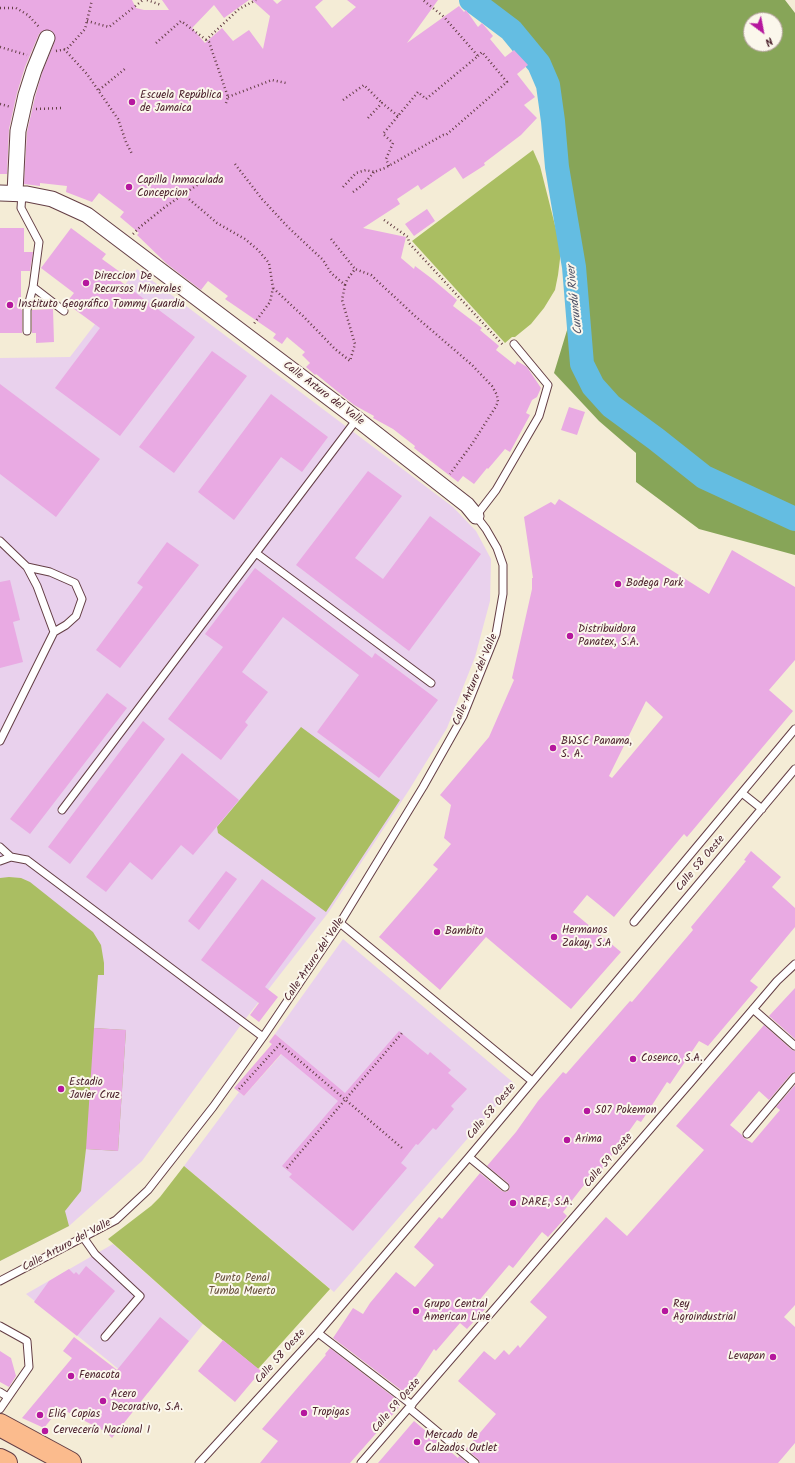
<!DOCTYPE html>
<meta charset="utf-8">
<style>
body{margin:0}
#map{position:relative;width:795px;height:1463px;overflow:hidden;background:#f4ecd6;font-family:Kalam,sans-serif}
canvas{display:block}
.north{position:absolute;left:743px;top:12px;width:40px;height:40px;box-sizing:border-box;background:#fbf7ec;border:1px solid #b4a19f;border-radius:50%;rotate:148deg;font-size:11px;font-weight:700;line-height:16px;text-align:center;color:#4a1f2b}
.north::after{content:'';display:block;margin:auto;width:14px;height:18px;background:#b5179e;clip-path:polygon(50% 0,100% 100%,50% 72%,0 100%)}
</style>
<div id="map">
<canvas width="795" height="1463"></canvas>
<div class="north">N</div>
</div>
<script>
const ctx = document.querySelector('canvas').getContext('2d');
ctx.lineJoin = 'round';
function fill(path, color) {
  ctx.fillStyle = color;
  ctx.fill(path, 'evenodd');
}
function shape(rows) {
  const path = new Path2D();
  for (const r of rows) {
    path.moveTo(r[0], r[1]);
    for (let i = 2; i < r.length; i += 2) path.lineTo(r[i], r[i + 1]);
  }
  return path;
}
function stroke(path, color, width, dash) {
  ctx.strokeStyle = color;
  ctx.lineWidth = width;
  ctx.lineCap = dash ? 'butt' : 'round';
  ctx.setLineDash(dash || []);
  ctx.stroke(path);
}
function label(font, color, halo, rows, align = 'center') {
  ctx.font = font + ' Kalam,sans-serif';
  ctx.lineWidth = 4;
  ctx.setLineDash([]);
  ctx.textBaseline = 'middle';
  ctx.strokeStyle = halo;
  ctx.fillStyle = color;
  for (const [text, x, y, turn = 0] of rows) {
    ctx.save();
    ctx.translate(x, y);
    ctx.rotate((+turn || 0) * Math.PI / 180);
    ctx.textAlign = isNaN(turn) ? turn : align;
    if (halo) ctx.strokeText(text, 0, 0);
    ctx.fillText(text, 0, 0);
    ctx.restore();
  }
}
const built = shape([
 [137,269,453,507,476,531,491,559,490,601,475,657,447,728,409,790,328,913,243,1022,142,1161,69,1226,0,1261,0,358,70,357],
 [343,939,515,1084,334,1292,184,1166,239,1092,244,1096,289,1046,275,1034],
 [113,1244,203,1324,148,1393,26,1294]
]);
const green = shape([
 [533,150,540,166,560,245,560,259,558,275,555,290,544,308,531,324,515,337,512,337,505,343,412,241],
 [301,727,400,800,326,912,218,833,217,827],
 [9,877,21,878,30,882,93,932,101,945,104,963,104,975,98,975,94,1028,126,1030,118,1151,86,1149,81,1191,65,1211,69,1226,0,1261,0,878],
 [184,1166,330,1289,258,1369,203,1324,108,1239,151,1206,160,1197]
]);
const forest = shape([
 [462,0,785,0,795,13,795,555,699,529,636,482,636,453,599,421,554,373,568,327,566,261,544,124,540,85,535,66,513,41,487,18],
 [751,20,775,20,775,44,751,44]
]);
const river = shape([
 [471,0,511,30,539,64,548,85,553,121,557,167,574,267,582,364,593,386,611,406,656,439,704,477,795,519]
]);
const building = shape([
 [0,0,132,0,136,8,144,10,169,10,162,0,249,0,224,18,214,5,192,28,205,43,222,28,233,41,249,30,263,49,270,16,252,0,273,0,277,4,282,0,323,0,315,7,332,28,356,7,347,0,438,0,407,43,459,6,464,12,466,10,478,27,482,23,493,36,490,39,505,57,514,50,528,65,517,74,535,97,524,105,537,118,521,135,484,163,485,165,463,179,455,167,421,190,418,185,397,199,400,204,363,228,406,237,401,258,414,269,415,266,431,278,457,300,453,306,482,328,480,330,499,346,496,350,515,365,517,361,527,367,541,388,537,397,532,400,526,413,530,415,510,452,505,449,488,469,487,468,474,484,463,476,458,482,414,448,415,446,393,429,373,418,374,416,354,405,316,374,315,375,306,367,310,363,302,355,305,352,287,337,282,344,273,338,276,334,225,299,228,296,208,281,201,290,167,264,137,235,139,233,120,217,124,212,99,193,92,202,66,192,67,186,40,183,40,186,24,184,27,132,35,97,42,73,55,41,54,33,50,30,42,31,39,34,25,67,17,93,9,129,7,174,0,174],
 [427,209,435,221,414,236,405,224],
 [0,228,24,228,24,252,33,252,30,271,21,271,21,310,22,310,22,333,0,333],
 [71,228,106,254,102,259,120,272,116,278,195,337,120,436,55,388,100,328,66,303,74,293,41,268],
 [53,309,54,342,36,343,36,333,32,333,32,310],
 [212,351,247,376,174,473,139,447],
 [0,384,100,459,56,517,0,474],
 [271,394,328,437,302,472,281,457,234,520,198,492],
 [569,407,585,412,577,435,561,430],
 [368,471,402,496,355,558,383,579,430,516,481,554,409,651,296,565],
 [559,499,709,594,732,550,795,587,795,660,769,690,793,711,687,837,684,834,614,917,587,895,573,912,621,952,571,1009,486,937,440,990,379,937,438,869,433,865,451,844,444,838,451,805,440,795,489,737,514,680,512,678,532,589,532,578,533,578,524,517,551,502,555,505],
 [646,701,663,717,612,778,609,776],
 [167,542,199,565,120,668,96,650,143,587,137,583],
 [255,568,372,658,375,653,438,700,379,778,317,732,359,675,283,617,242,672,268,692,245,722,248,725,221,760,168,719,223,647,205,634],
 [10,580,20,620,13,622,23,662,0,668,0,582],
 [107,693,127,708,30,834,10,819],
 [143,721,165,739,70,864,48,847],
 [182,753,239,800,193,855,181,845,152,880,130,862,106,892,86,877],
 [751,851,781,877,772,887,795,908,795,927,750,981,758,987,708,1046,699,1041,670,1084,667,1082,641,1122,637,1120,595,1179,591,1176,563,1212,567,1216,548,1237,542,1232,513,1268,509,1265,477,1303,485,1309,467,1329,460,1323,436,1351,434,1349,405,1393,333,1338,353,1308,363,1314,370,1303,396,1272,415,1287,434,1265,414,1247,439,1217,442,1219,480,1173,502,1191,506,1192,509,1190,510,1187,508,1183,487,1166,516,1132,538,1101,563,1072,566,1074,630,1001,632,1002,693,930,691,927,746,861,744,860],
 [226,871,237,879,199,930,188,921],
 [262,879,316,918,265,987,278,997,259,1022,250,1015,259,1003,201,960],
 [795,988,795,1039,769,1016],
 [764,1025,792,1050,795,1051,795,1072,791,1074,769,1100,759,1091,730,1125,742,1135,744,1138,752,1143,780,1110,776,1107,795,1085,795,1305,784,1317,795,1327,795,1443,778,1463,480,1463,478,1459,466,1449,496,1414,458,1381,484,1351,495,1360,504,1350,509,1355,518,1345,520,1348,547,1317,530,1302,606,1217,627,1236,704,1150,676,1126],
 [94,1028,126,1030,118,1151,86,1149],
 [399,1031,428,1055,430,1052,451,1070,448,1073,467,1089,451,1106,454,1109,436,1130,433,1128,418,1145,416,1144,401,1163,407,1168,353,1231,289,1177,292,1174,282,1166,338,1101,281,1054,244,1096,234,1088,272,1044,269,1042,275,1034,345,1093],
 [86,1266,115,1291,77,1336,34,1302,49,1281,69,1269,74,1274,76,1272,79,1275],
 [160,1317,189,1341,112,1438,106,1432,60,1408,44,1428,22,1418,72,1358,63,1351,74,1337,117,1370],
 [223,1340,261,1371,235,1402,198,1371],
 [330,1348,400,1402,399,1403,401,1405,350,1463,260,1463,278,1441,262,1429,326,1355,325,1354],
 [0,1351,11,1358,16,1376,9,1387,0,1382],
 [414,1421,458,1458,459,1456,467,1463,378,1463]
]);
const path = shape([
 [147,0,161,5],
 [0,8,16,8,28,15,40,28],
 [87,21,109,27,143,0],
 [206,40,239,9,256,0],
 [156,43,181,21,209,42,228,97,226,103],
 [0,47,27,55],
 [64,49,87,74,118,119,126,142,132,154],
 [56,51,67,49,85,29,92,0],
 [99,90,126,68],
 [228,97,272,80,286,83],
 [343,100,364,85,382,103],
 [0,104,11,107],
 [36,109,63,108],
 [368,118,382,103,398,116],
 [235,164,262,199,288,227,323,260,331,273,345,285,342,300,355,344,350,361,335,349,303,316,273,288],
 [389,166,386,159,393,143,383,134,418,92,426,99,478,56,444,17,423,0],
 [343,187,356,173,366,170,374,172,385,168,443,135,446,135,507,82,482,52,478,56],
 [353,192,364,184,374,172],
 [183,194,217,223,245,239,258,250,269,263,273,288,270,302,253,325],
 [384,220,408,237,409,243,504,346],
 [133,234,140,227,165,207,203,181],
 [331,239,355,269],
 [345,285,347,280,355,269,371,275,415,316,472,365,492,386,497,395,498,402,495,408,472,444,450,474],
 [239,1089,280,1044,402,1148],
 [287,1168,402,1033]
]);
const lane = shape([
 [22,194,21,208,39,242,33,287,64,311],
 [27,331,27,310,33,287],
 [0,541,27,567,37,586,54,632,0,741],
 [256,553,431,683],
 [27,567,50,572,75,583,82,599,76,616,66,625,54,632],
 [742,793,762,809],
 [62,810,357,419],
 [0,847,11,857],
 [0,861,11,857,27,860,263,1037],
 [634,922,795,729],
 [340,923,532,1081],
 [753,1009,795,1046],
 [747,1134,795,1077],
 [469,1157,505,1187],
 [83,1237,95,1254,140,1296,105,1337],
 [0,1281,116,1220,148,1190,213,1107,263,1037,340,923,423,787,463,716,496,634,503,594,503,565,497,548,486,529,476,516,496,490,539,416,548,385,514,344],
 [0,1326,27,1341,29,1367,0,1409],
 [318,1333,412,1405],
 [0,1392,8,1397],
 [409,1408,475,1463],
 [199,1463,318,1333,469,1157,795,769],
 [361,1463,691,1082,777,981,795,964]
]);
const street = shape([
 [0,193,27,194,52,199,87,215,357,419,467,505,476,516],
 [15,193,18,131,26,95,34,70,47,38]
]);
const primary = shape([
 [0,1425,70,1463],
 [0,1460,6,1463]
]);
const markers = [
 [132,102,4,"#b5179e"],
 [129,187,4,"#b5179e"],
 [86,283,4,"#b5179e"],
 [10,305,4,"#b5179e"],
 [618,584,4,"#b5179e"],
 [570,636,4,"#b5179e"],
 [553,748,4,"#b5179e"],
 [437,932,4,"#b5179e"],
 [554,937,4,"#b5179e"],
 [633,1059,4,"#b5179e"],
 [61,1089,4,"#b5179e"],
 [587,1111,4,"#b5179e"],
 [567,1140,4,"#b5179e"],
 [513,1203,4,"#b5179e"],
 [416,1311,4,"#b5179e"],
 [665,1311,4,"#b5179e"],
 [773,1357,4,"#b5179e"],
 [71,1376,4,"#b5179e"],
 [103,1401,4,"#b5179e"],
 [304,1413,4,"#b5179e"],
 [40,1415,4,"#b5179e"],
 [45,1431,4,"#b5179e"],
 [417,1442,4,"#b5179e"]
];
const poiNames = [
 ["Escuela República",140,96],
 ["de Jamaica",140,109],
 ["Capilla Inmaculada",137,181],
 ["Concepcion",137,194],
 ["Direccion De",94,277],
 ["Recursos Minerales",94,290],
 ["Instituto Geográfico Tommy Guardia",18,305],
 ["Bodega Park",626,584],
 ["Distribuidora",578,630],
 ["Panatex, S.A.",578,643],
 ["BWSC Panama,",561,742],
 ["S. A.",561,755],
 ["Hermanos",562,931],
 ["Zakay, S.A",562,944],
 ["Bambito",445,932],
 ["Cosenco, S.A.",641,1059],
 ["Estadio",69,1083],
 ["Javier Cruz",69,1096],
 ["507 Pokemon",595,1111],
 ["Arima",575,1140],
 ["DARE, S.A.",521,1203],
 ["Grupo Central",424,1305],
 ["American Line",424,1318],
 ["Rey",673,1305],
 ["Agroindustrial",673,1318],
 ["Levapan",765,1357,"right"],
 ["Fenacota",79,1376],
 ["Acero",111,1395],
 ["Decorativo, S.A.",111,1408],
 ["Tropigas",312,1413],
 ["EliG Copias",48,1415],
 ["Cervecería Nacional I",53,1431],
 ["Mercado de",425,1436],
 ["Calzados Outlet",425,1449]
];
const streetNames = [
 ["Calle Arturo del Valle",323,394,37],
 ["Calle Arturo del Valle",476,680,-67],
 ["Calle 58 Oeste",701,864,-50],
 ["Calle Arturo del Valle",315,960,-56],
 ["Calle 58 Oeste",492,1112,-50],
 ["Calle 59 Oeste",609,1161,-49],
 ["Calle Arturo del Valle",67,1246,-28],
 ["Calle 58 Oeste",281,1357,-48],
 ["Calle 59 Oeste",397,1406,-49]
];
const parkNames = [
 ["Punto Penal",242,1279],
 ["Tumba Muerto",242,1292]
];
const waterNames = [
 ["Curundú River",576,300,-96]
];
fill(built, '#e9d1ed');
fill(green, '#aabe62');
fill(forest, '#87a558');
stroke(river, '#64bde2', 24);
fill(building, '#e9aae3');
stroke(lane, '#643e45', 9);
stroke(street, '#643e45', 17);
stroke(primary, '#643e45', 24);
stroke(path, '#643e45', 2.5, [1, 3]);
stroke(lane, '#fff', 7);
stroke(street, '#fff', 15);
stroke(primary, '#fbbb8d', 22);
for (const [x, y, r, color] of markers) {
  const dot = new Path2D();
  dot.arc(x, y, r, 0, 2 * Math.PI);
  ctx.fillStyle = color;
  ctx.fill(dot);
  stroke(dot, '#fbf7ec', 1.5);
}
label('11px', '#4a1f2b', '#fbf7ec', poiNames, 'left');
label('11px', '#4a1f2b', '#fbf7ec', streetNames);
label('11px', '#674f3c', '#fbf7ec', parkNames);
label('italic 12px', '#53566b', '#fbf7ec', waterNames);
</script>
